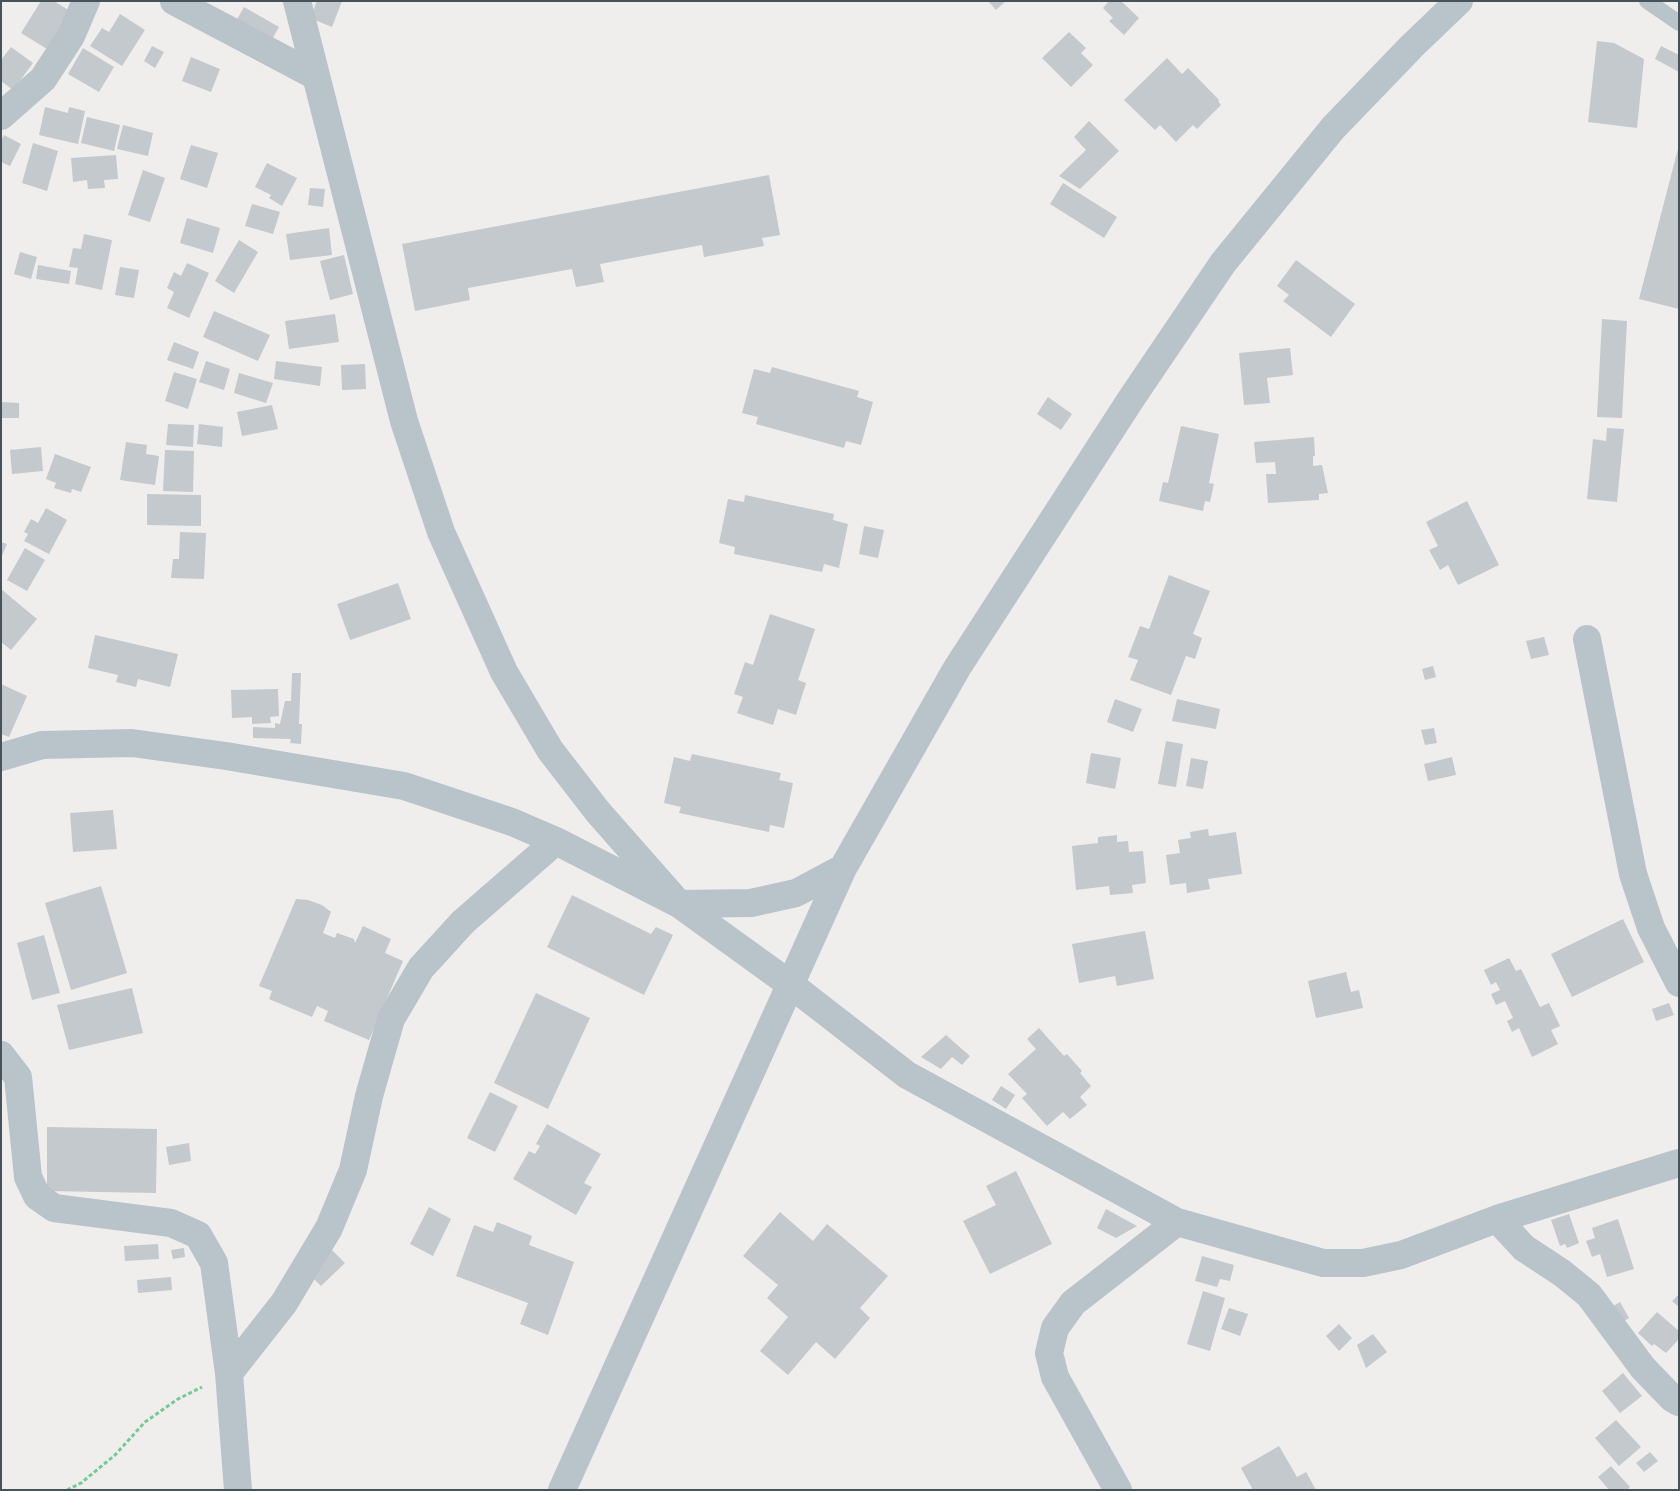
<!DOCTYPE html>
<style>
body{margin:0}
#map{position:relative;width:1680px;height:1491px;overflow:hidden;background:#f0eded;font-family:Roboto,sans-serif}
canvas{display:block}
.frame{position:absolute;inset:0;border:2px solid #46535a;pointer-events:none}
</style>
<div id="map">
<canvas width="1680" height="1491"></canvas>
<div class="frame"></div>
</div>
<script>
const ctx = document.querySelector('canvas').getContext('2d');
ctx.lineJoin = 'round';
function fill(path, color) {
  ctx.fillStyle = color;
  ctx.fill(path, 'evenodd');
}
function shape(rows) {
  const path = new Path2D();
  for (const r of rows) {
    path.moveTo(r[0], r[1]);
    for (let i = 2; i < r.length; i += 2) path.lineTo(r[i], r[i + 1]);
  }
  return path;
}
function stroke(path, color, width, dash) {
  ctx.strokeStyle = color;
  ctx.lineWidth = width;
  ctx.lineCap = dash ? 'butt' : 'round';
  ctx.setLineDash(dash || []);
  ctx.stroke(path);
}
const building = shape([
 [41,1,54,1,70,11,47,49,21,33],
 [317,1,342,1,332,27,310,18],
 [988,1,1006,1,996,10],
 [1109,1,1121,1,1139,18,1124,35,1109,21,1113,18,1103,8],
 [244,7,279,27,270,43,235,23],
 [120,14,145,30,122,66,90,46,102,28,109,32],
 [1069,32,1086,48,1081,53,1093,65,1071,87,1042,58],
 [1597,41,1614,43,1644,59,1637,128,1588,122],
 [152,46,164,52,155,68,144,61],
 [1661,46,1679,55,1679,72,1655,59],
 [11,47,33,63,13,90,1,81,1,60],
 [83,48,114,67,99,92,68,74],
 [191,57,220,69,211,92,182,81],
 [1167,58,1182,74,1188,68,1219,100,1218,101,1221,105,1197,129,1193,125,1176,142,1160,125,1155,130,1124,100],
 [45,107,68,113,69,107,85,111,78,144,39,135],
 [87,117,120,125,114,151,81,143],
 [1089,121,1119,151,1080,189,1059,176,1086,150,1074,137],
 [123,125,153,133,148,156,117,149],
 [4,135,21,144,10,166,1,162,1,140],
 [33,143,58,151,47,191,22,183],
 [191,145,218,153,207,188,180,179],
 [1679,145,1679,309,1639,299],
 [116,155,118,179,104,180,105,188,88,189,87,180,73,182,71,158],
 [267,163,297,178,282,206,269,198,271,195,255,187],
 [143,170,165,178,150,222,128,215],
 [769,175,780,235,762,238,764,246,704,257,702,245,600,264,604,282,576,287,572,269,468,288,470,300,415,311,402,244],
 [1063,183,1117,217,1104,238,1050,204],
 [310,188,325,189,323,207,308,205],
 [252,204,280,212,273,234,245,226],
 [187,218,220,228,213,253,180,243],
 [329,228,332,255,290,260,286,234],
 [84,234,112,240,102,290,75,284,78,268,69,267,73,248,81,249],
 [239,240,258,252,234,293,215,281],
 [20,252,37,257,31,279,14,274],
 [344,255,353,294,330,300,320,261],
 [1296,260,1355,304,1331,337,1283,301,1289,295,1277,286],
 [187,263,209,273,189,318,167,308,174,292,167,288,174,272,181,276],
 [38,265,71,271,69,284,36,279],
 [120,267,139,270,134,298,115,295],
 [214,311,270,335,258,361,203,337],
 [335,314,339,342,289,349,285,321],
 [1602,319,1627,321,1622,418,1597,417],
 [174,342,199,352,193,369,167,360],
 [1290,348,1293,375,1267,378,1270,403,1244,405,1239,353],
 [206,361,230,369,224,390,199,382],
 [276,361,322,367,320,386,274,379],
 [365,364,366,389,342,390,341,365],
 [772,367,859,391,857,397,873,402,861,445,846,441,844,448,756,424,758,417,742,413,754,369,770,373],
 [174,372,197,379,188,409,165,401],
 [239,373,273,383,266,403,234,393],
 [1048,397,1072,414,1061,430,1037,414],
 [1,402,19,403,19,418,1,418],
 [272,405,278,429,242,436,237,412],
 [168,424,194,425,193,447,166,445],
 [199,424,223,427,222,447,197,444],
 [1181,426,1219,434,1209,483,1214,484,1210,502,1205,501,1203,511,1159,501,1163,482,1168,483],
 [1607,428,1624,429,1617,502,1587,499,1593,439,1606,441],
 [1314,437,1315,456,1313,456,1313,466,1322,465,1328,493,1319,494,1319,500,1268,503,1266,474,1276,474,1275,462,1256,463,1254,442],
 [126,442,147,445,146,454,159,456,155,485,120,480],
 [41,447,43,471,12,474,10,450],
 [165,450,194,451,193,492,163,491],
 [55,454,91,467,81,492,72,489,71,493,54,488,56,483,46,479],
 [147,494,201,495,201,526,147,525],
 [745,495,834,514,833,520,848,524,839,568,824,564,822,572,734,554,735,547,719,543,728,499,744,502],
 [1467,501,1499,565,1458,585,1448,565,1440,570,1429,550,1438,546,1426,522],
 [46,508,67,520,49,554,24,541,28,534,24,532,31,519,38,523],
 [864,526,884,530,878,558,859,554],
 [180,532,206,533,204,579,171,578,173,559,179,559],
 [1,542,7,544,1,558],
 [25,548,45,560,27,591,7,580],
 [1169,575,1210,591,1193,634,1202,638,1195,659,1186,656,1171,695,1130,680,1138,660,1128,657,1140,626,1149,629],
 [398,583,411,619,350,640,337,604],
 [1,589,37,619,11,650,1,642],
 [770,614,815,629,798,680,806,683,796,715,778,709,773,725,737,713,743,697,734,694,745,662,753,665],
 [95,635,178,654,170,687,138,679,136,687,116,682,118,675,88,668],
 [1544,637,1549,655,1531,659,1526,641],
 [1433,666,1436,677,1425,680,1422,669],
 [292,673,301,673,299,724,302,724,301,744,290,743,291,739,253,738,253,727,275,728,275,723,280,724,285,701,291,701],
 [1,684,27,696,9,737,1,734],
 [278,689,279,716,270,717,271,723,252,724,252,717,232,718,231,690],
 [1115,699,1142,709,1133,732,1107,722],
 [1177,699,1220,709,1216,729,1172,721],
 [1434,728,1437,743,1425,745,1421,730],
 [1166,741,1183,744,1176,787,1158,784],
 [1091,753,1121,758,1115,789,1086,783],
 [692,754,781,773,779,780,793,783,784,828,770,825,769,832,679,813,681,807,664,803,674,757,690,761],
 [1452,757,1456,775,1428,781,1424,764],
 [1191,758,1208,761,1203,789,1186,786],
 [113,810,117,849,73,852,70,813],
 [1208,829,1209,836,1236,832,1242,874,1208,879,1210,889,1187,893,1186,883,1170,885,1166,855,1180,853,1178,840,1191,838,1190,832],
 [1117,835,1117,842,1128,841,1129,852,1143,851,1146,883,1132,885,1133,893,1110,895,1109,886,1076,890,1072,846,1098,843,1098,837],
 [101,886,127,973,71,990,45,903],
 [572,895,651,934,656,927,673,935,644,995,547,947],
 [296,899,308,900,322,905,331,912,323,933,335,938,337,933,354,939,355,943,363,926,391,939,385,953,403,961,369,1040,324,1021,328,1011,317,1006,312,1017,269,999,272,991,259,986],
 [1623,919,1644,962,1572,997,1551,954],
 [1145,931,1154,979,1117,986,1115,976,1079,983,1072,944],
 [44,935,60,993,32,1000,17,943],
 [1509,958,1516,971,1521,969,1540,1007,1549,1003,1560,1026,1551,1030,1558,1044,1532,1057,1519,1028,1512,1032,1507,1021,1513,1018,1505,1001,1496,1005,1491,994,1500,990,1496,982,1491,985,1484,970],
 [1346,972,1351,992,1359,990,1363,1008,1316,1018,1308,981],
 [132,988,143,1033,69,1050,57,1005],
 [536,993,590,1018,548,1109,494,1083],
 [1669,1003,1674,1015,1656,1021,1652,1009],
 [1039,1028,1064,1056,1067,1054,1082,1071,1080,1073,1091,1086,1080,1097,1087,1105,1070,1119,1063,1112,1047,1126,1022,1098,1027,1094,1008,1074,1036,1049,1027,1039],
 [946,1035,970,1056,962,1065,952,1057,941,1069,921,1057],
 [1001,1086,1015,1095,1006,1109,992,1100],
 [490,1092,518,1106,495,1152,467,1138],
 [547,1124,601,1154,584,1183,592,1187,576,1215,513,1179,529,1151,535,1154,540,1146,536,1144],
 [47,1127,157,1129,156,1193,47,1191],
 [189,1143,191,1161,169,1165,166,1147],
 [1016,1171,1052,1244,990,1274,963,1221,996,1205,986,1186],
 [429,1207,451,1219,433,1256,410,1244],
 [1106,1209,1137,1226,1116,1238,1097,1228],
 [780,1212,813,1241,827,1224,888,1276,860,1308,870,1318,835,1359,816,1342,788,1375,760,1351,788,1317,767,1298,778,1285,743,1256],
 [1569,1214,1579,1243,1567,1248,1565,1244,1560,1246,1551,1220],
 [1618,1219,1634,1269,1607,1277,1600,1254,1592,1257,1586,1241,1595,1238,1592,1228],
 [497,1222,532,1236,529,1245,574,1262,548,1335,520,1324,528,1303,456,1276,474,1225,493,1232],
 [158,1244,159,1259,125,1261,124,1246],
 [184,1248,185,1257,173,1259,171,1250],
 [332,1250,345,1263,321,1286,308,1273],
 [1202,1256,1234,1265,1230,1281,1220,1279,1217,1287,1195,1281],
 [171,1277,172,1290,138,1293,137,1280],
 [1203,1291,1225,1298,1210,1351,1187,1344],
 [1679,1294,1679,1307,1672,1301],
 [1620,1302,1629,1318,1619,1324,1610,1308],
 [1229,1308,1248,1314,1240,1336,1221,1329],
 [1657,1312,1679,1331,1679,1339,1666,1353,1654,1344,1652,1346,1638,1333],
 [1339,1324,1352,1338,1339,1351,1326,1336],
 [1373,1334,1387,1352,1366,1368,1357,1345],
 [1623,1373,1642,1396,1620,1413,1602,1391],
 [1616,1420,1641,1447,1619,1466,1595,1438],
 [1279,1446,1297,1477,1306,1472,1316,1490,1253,1490,1241,1468],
 [1650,1452,1658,1461,1644,1472,1636,1463],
 [1611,1466,1630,1487,1627,1490,1609,1490,1598,1477]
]);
const path = shape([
 [67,1490,81,1483,115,1455,145,1422,178,1399,202,1387]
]);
const lane = shape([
 [1647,1,1679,23]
]);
const street = shape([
 [174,1,314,75],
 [297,1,404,421,441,532,504,672,550,750,598,812,679,904,751,903,796,893,843,868],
 [1,116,43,79,71,36,86,1],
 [1587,639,1633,874,1651,928,1679,983],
 [1,757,42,745,132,743,226,756,404,786,512,822,556,841,679,904,791,985,907,1075,1177,1222,1323,1263,1363,1263,1401,1255,1497,1219,1679,1163],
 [1,1055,18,1077,28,1177,37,1196,54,1208,171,1223,198,1235,214,1263,229,1373,238,1490],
 [1497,1219,1524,1248,1562,1273,1589,1295,1643,1368,1672,1398,1679,1402],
 [229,1373,284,1303,329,1228,353,1170,369,1096,391,1019,421,968,463,922,556,841],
 [562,1490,843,868,957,668,1131,399,1223,263,1333,128,1412,46,1459,1],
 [1118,1490,1055,1377,1049,1353,1055,1328,1073,1303,1177,1222]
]);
fill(building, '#c4c9cd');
stroke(path, '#76c997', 3, [4, 2.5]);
stroke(lane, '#b9c3ca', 16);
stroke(street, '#b9c3ca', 28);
</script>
